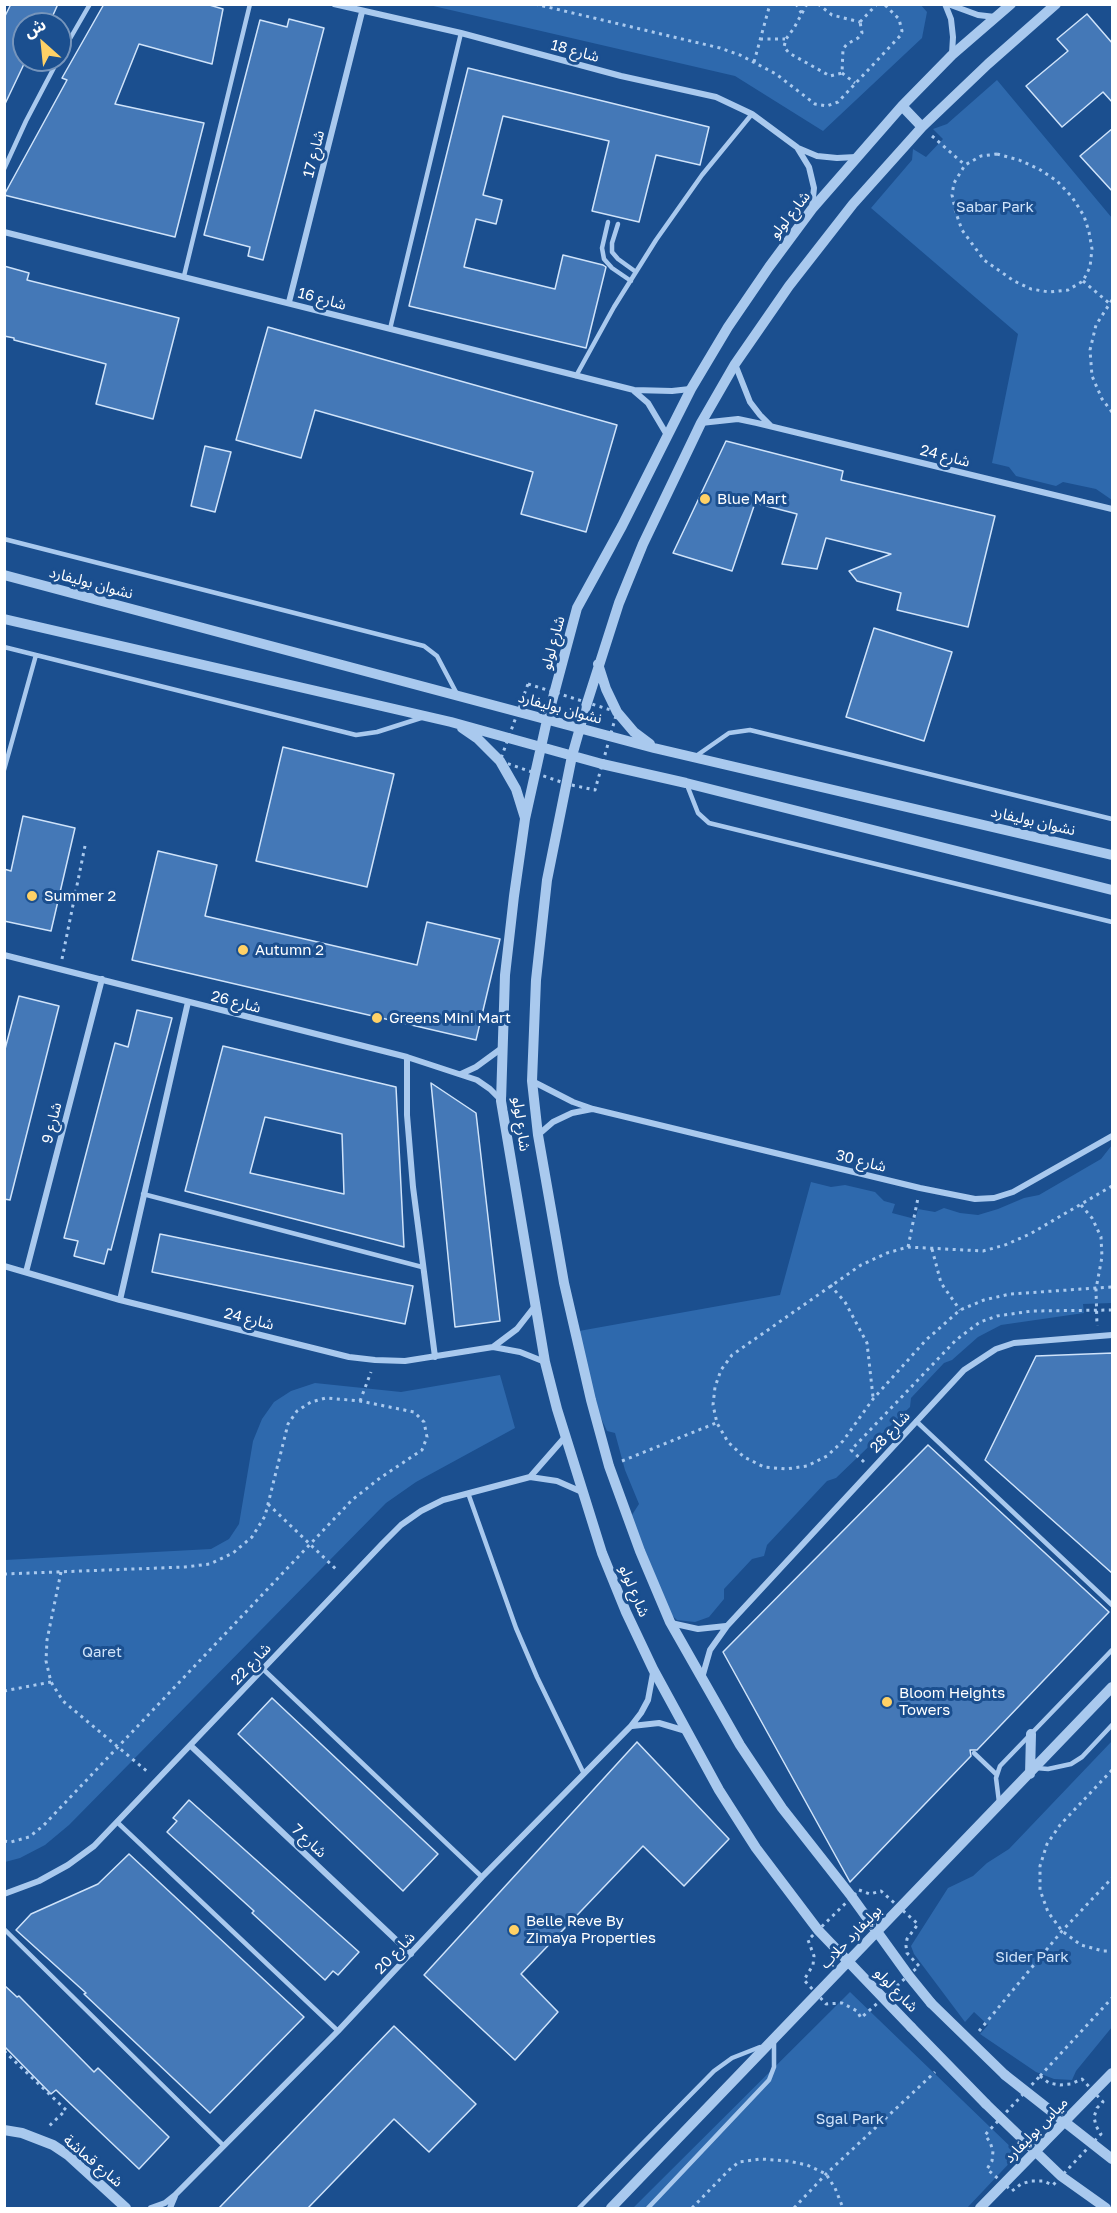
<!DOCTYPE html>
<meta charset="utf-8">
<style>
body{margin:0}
#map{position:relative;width:1117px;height:2213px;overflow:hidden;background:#1b4f8f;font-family:"Golos Text","Noto Sans Arabic",sans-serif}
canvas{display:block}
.frame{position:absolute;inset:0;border:6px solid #fff;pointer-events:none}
.north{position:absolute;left:12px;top:12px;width:60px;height:60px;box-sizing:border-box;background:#1b4f8f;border:2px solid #7695bc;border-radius:50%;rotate:333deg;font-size:16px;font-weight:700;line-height:24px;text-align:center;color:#fff}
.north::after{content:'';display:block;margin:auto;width:21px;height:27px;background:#ffd166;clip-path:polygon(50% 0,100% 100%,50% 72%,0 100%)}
</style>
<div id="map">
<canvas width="1117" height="2213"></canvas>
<div class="frame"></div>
<div class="north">ش</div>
</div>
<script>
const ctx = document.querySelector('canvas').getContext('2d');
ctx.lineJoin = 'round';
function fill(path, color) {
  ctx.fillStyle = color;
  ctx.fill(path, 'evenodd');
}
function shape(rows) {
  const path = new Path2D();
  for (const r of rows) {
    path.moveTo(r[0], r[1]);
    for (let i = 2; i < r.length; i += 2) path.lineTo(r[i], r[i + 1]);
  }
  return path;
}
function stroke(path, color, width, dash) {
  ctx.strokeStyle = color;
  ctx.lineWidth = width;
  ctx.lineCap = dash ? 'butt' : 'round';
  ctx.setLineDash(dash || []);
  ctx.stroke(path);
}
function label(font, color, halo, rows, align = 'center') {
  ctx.font = font + ' "Golos Text","Noto Sans Arabic",sans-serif';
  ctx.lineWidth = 6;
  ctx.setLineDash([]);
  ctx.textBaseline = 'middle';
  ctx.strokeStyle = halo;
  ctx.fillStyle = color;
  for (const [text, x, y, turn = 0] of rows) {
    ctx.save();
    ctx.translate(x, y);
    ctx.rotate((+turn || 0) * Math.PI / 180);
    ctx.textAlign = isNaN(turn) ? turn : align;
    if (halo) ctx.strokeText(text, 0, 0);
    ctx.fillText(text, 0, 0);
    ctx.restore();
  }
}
const green = shape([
 [920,4,927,12,922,38,823,131,735,76,429,5],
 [997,80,1112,218,1112,500,1096,489,1063,482,1056,486,1016,476,1009,467,992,463,1018,334,871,208,912,160,913,149,926,157,943,139,933,129,947,124],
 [1112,1145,1112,1303,1083,1304,1084,1313,1001,1325,978,1337,952,1360,944,1363,911,1398,910,1407,836,1478,827,1481,767,1545,764,1556,752,1559,724,1589,724,1599,709,1617,695,1622,677,1620,666,1610,630,1518,639,1504,625,1470,615,1433,607,1431,596,1407,579,1331,780,1295,811,1182,831,1187,845,1185,875,1192,884,1201,895,1204,892,1213,915,1219,918,1209,935,1212,944,1208,960,1213,978,1215,998,1209,1024,1198,1039,1195,1101,1159],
 [500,1375,515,1428,416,1482,386,1503,69,1825,45,1845,20,1858,5,1862,5,1560,211,1549,229,1539,239,1524,253,1441,262,1419,274,1402,291,1391,315,1383,401,1392],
 [1112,1741,1112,2027,1076,2071,1072,2080,1054,2079,1036,2072,980,2034,988,2025,974,2012,965,2022,914,1954,911,1946,948,1888,973,1876,987,1863,1009,1849],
 [850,1992,1018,2154,967,2208,633,2208]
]);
const building = shape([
 [11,4,58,4,49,24,24,24,24,64,4,106,4,18,11,4],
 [104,4,206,4,223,9,212,64,139,44,115,104,204,123,175,237,4,195,67,80,62,78,104,4],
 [1087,14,1113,44,1113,103,1103,92,1062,127,1026,86,1068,51,1057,39,1087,14],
 [289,19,324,28,263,260,248,256,250,247,204,235,260,20,287,27,289,19],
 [468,68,709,127,700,165,656,155,639,222,592,211,609,141,503,116,483,195,502,200,496,224,476,219,464,267,555,289,563,255,603,265,606,267,586,348,409,306,468,68],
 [1113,128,1113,192,1080,156,1113,128],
 [4,266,29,273,27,280,179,318,153,419,96,404,106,364,14,340,14,338,4,336,4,266],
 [268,327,617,425,586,532,521,514,533,472,315,410,301,458,236,440,268,327],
 [726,441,843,471,841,480,995,516,968,627,897,610,901,593,857,581,849,571,891,554,826,538,817,569,782,564,797,514,755,503,732,571,673,553,726,441],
 [205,446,231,452,215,512,191,506,205,446],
 [874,628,952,652,924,741,846,717,874,628],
 [283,747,394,774,367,887,256,861,283,747],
 [23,816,75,828,51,931,4,921,4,869,11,871,23,816],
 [158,851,217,865,205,916,417,965,427,922,500,939,476,1040,132,960,158,851],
 [19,996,59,1006,10,1200,4,1199,4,1053,19,996],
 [137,1010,172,1018,111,1250,108,1249,104,1264,74,1256,78,1241,64,1238,115,1043,128,1047,137,1010],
 [223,1046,396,1087,404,1247,185,1191,223,1046],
 [265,1117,342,1134,344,1194,250,1173,265,1117],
 [431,1083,476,1113,500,1321,455,1327,431,1083],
 [160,1234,413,1286,405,1324,152,1272,160,1234],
 [1113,1353,1113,1574,985,1460,1036,1356,1113,1353],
 [928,1445,1109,1612,977,1750,970,1750,971,1756,850,1882,723,1652,928,1445],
 [272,1698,438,1854,403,1891,238,1734,272,1698],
 [637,1742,729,1839,684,1886,643,1846,521,1974,558,2012,515,2060,424,1975,637,1742],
 [189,1800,359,1952,338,1975,333,1971,325,1980,252,1913,254,1911,221,1881,167,1832,177,1821,173,1818,189,1800],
 [129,1854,304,2017,210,2113,84,1994,86,1993,16,1930,31,1914,98,1884,129,1854],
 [4,1985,17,1997,19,1996,94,2072,98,2068,169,2137,139,2169,56,2090,51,2094,4,2046,4,1985],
 [394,2026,476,2104,429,2152,394,2119,308,2208,219,2208,394,2026]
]);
const path = shape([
 [535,4,720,48,740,55,776,74,815,104,827,106,838,102,900,36,902,31,899,19,884,4],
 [796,4,802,14],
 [807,4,794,28,786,39,784,47,789,53,830,76,842,73,843,49,847,44,858,38,862,33,860,22],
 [818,4,832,15,860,22],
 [860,22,877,4],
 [760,39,785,39],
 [754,62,770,4],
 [842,73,855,83],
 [932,136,965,165],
 [997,154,1019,160,1039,169,1057,181,1072,197,1084,216,1089,232,1092,249,1090,267,1083,281,1068,290,1049,292,1031,289,1014,281,984,260,962,230,956,213,952,195,954,183,965,165,981,156,997,154],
 [1083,281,1109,303],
 [1112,300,1096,325,1090,350,1092,376,1102,399,1112,412],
 [528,684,617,712,595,790,567,784,500,761,528,684],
 [62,959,85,846],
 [1112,1186,1030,1234,1005,1245,983,1251,908,1247,887,1253,861,1265,732,1355,721,1370,715,1387,713,1405,717,1423,728,1442,744,1457,764,1467,786,1469,807,1466,827,1456,843,1441,873,1399,926,1340,960,1310,984,1300,1010,1294,1112,1287],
 [1081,1205,1092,1218,1101,1237,1102,1257,1096,1289,1097,1326],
 [908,1247,918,1198],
 [932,1249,941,1283,960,1310],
 [830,1285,845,1302,867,1343,873,1397],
 [360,1401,371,1372],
 [622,1461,716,1423],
 [864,1462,851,1450,956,1340,980,1322,997,1316,1032,1311,1112,1310],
 [268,1504,338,1571],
 [61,1572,47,1640,46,1661,51,1682,63,1701,149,1773],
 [4,1574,185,1567,210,1564,233,1553,252,1537,265,1516,288,1424,297,1411,311,1402,326,1398,360,1401,414,1412,424,1422,427,1437,422,1450,380,1478,352,1500,43,1826,29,1837,11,1842,4,1841],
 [4,1691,51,1682],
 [1112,1770,1060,1825,1047,1844,1040,1866,1040,1890,1048,1912,1062,1931,1081,1945,1103,1951,1112,1951],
 [859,1890,870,1894,881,1891,918,1924,907,1939,906,1946,907,1953,919,1966,861,2018,857,2011,842,2003,826,2004,804,1980,813,1965,814,1956,808,1940,859,1890],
 [979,2031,1062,1931,1112,1878],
 [4,2051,66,2110,47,2128],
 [1040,2076,1049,2083,1060,2085,1071,2084,1082,2079,1103,2102,1097,2108,1094,2117,1096,2126,1101,2134,1053,2185,1043,2181,1031,2181,1021,2184,1012,2191,987,2169,992,2161,993,2151,990,2142,985,2135,1040,2076],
 [1040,2076,1112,1998],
 [692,2208,729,2170,739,2162,761,2159,788,2161,807,2165,826,2174,835,2188,843,2208],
 [794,2208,826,2174,935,2072]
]);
const service = shape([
 [60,56,90,4],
 [4,169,26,121,58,60],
 [608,222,602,248,604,259,612,268,631,281],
 [618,224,612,243,612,252,618,259,636,272],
 [184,276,250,4],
 [390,329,461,33],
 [576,376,614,307,656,240,702,175,752,114],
 [4,539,424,646,437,656,457,694],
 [4,647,356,735,377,732,421,718],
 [696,756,729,733,750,730,1112,819],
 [4,770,36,655],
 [687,785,698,813,709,823,1112,922],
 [143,1194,422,1267],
 [916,1421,1112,1605],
 [468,1493,516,1628,537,1677,584,1774],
 [263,1669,482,1877],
 [974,1753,996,1774],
 [1036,1768,1048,1769,1071,1764,1082,1757,1112,1725],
 [999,1802,996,1778,1000,1766,1112,1650],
 [117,1822,338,2031],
 [4,1929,223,2145],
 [579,2208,714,2071,732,2058,760,2047],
 [648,2208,769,2080,774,2067,774,2041]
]);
const minor = shape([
 [334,4,461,33,621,76,716,97,752,114,798,148,817,156,837,158,856,157],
 [945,4,951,19,953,37,952,54],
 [948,4,978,15,995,17],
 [798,149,809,167,814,188,812,207],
 [4,232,634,390,672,391,690,389],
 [289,302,362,12],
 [735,364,750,402,760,415,771,426],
 [634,391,648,403,667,435],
 [701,423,738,419,757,423,1112,509],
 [4,955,407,1057,477,1080,490,1089,501,1100],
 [407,1057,407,1115,413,1187,435,1357],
 [461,1074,476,1067,502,1048],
 [532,1081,573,1102,593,1109,920,1188,975,1199,994,1198,1013,1192,1112,1136],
 [538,1135,553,1122,572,1113,592,1109],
 [4,1266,120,1300,349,1357,375,1360,405,1361,493,1347,520,1352,545,1362],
 [26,1272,102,979],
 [120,1300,188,1002],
 [493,1347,517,1329,535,1306],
 [530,1477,565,1437],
 [671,1623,698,1629,726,1626],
 [702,1678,710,1650,727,1626,964,1370,996,1349,1014,1343,1112,1335],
 [632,1726,659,1723,686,1731],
 [191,1746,411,1954],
 [4,1894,39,1881,68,1865,94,1846,383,1543,401,1525,421,1511,443,1500,530,1477,557,1481,582,1492],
 [151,2208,165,2203,175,2195,338,2031,482,1877,631,1726,641,1713,648,1700,653,1673],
 [170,2208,175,2196]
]);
const tertiary = shape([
 [902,106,922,127],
 [4,575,654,748,1112,855],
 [4,619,451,722,602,764,686,783,1112,890],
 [598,664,606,689,617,712,634,732,650,744],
 [462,728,478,739,500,761,516,789,525,818],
 [1030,1774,1031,1734],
 [931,2003,909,1976,852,1897,782,1808,740,1745,670,1622,640,1551,609,1466,591,1400,564,1283,538,1135,532,1081,536,980,547,880,572,756,587,703,619,603,643,544,701,423,735,364,789,286,853,204,922,127,988,64,1056,4],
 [911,2027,818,1930,756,1848,719,1790,653,1669,626,1612,602,1553,557,1409,545,1362,501,1101,505,975,514,896,525,819,547,720,577,608,622,526,691,389,728,327,769,267,812,209,902,106,952,55,1011,4],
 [1005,2075,1112,2159],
 [986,2104,1061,2176,1106,2208],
 [4,2130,22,2133,53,2145,68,2155,126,2208],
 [611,2208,1112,1687],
 [980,2208,1112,2073]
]);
const tertiaryBridge = shape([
 [931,2003,1005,2075],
 [911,2027,986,2104]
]);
const markers = [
 [705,499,6,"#ffd166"],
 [32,896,6,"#ffd166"],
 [243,950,6,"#ffd166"],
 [377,1018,6,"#ffd166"],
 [887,1702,6,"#ffd166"],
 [514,1930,6,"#ffd166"]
];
const streetNames = [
 ["شارع 18",575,51,15],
 ["شارع 17",314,154,-76],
 ["شارع لولو",790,215,-52],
 ["شارع 16",322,299,15],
 ["شارع 24",945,456,14],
 ["نشوان بوليفارد",91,583,15],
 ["شارع لولو",553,643,-75],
 ["نشوان بوليفارد",560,708,15],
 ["نشوان بوليفارد",1033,821,13],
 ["شارع 26",236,1002,14],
 ["شارع 9",52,1123,-76],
 ["شارع لولو",521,1124,82],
 ["شارع 30",861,1161,14],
 ["شارع 24",249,1319,14],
 ["شارع 28",890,1432,-47],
 ["شارع لولو",634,1591,67],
 ["شارع 22",251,1664,-47],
 ["شارع 7",309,1841,43],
 ["بوليفارد حلاب",851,1937,-46],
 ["شارع 20",395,1953,-47],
 ["شارع لولو",896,1990,46],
 ["مياس بوليفارد",1036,2130,-46],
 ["شارع قماشة",93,2161,40]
];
const parkNames = [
 ["Sabar Park",995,207],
 ["Qaret",102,1652],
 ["Sider Park",1032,1957],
 ["Sgal Park",850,2119]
];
const poiNames = [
 ["Blue Mart",717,499],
 ["Summer 2",44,896],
 ["Autumn 2",255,950],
 ["Greens Mini Mart",389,1018],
 ["Bloom Heights",899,1693],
 ["Towers",899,1710],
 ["Belle Reve By",526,1921],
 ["Zimaya Properties",526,1938]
];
fill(green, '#2e69ad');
fill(building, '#4478b7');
stroke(building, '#cfe3fa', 1.5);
stroke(path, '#a9c9ee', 3, [3, 4.5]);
stroke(service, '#a9c9ee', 4.5);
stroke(minor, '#a9c9ee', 6);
stroke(tertiary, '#a9c9ee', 10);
stroke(tertiaryBridge, '#a9c9ee', 10);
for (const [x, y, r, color] of markers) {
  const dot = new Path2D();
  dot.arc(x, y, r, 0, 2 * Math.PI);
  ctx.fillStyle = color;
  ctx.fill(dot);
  stroke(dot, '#1b4f8f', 2);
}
label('15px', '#fff', '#1b4f8f', streetNames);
label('15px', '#cfe3fa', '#1b4f8f', parkNames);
label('15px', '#fff', '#1b4f8f', poiNames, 'left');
</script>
